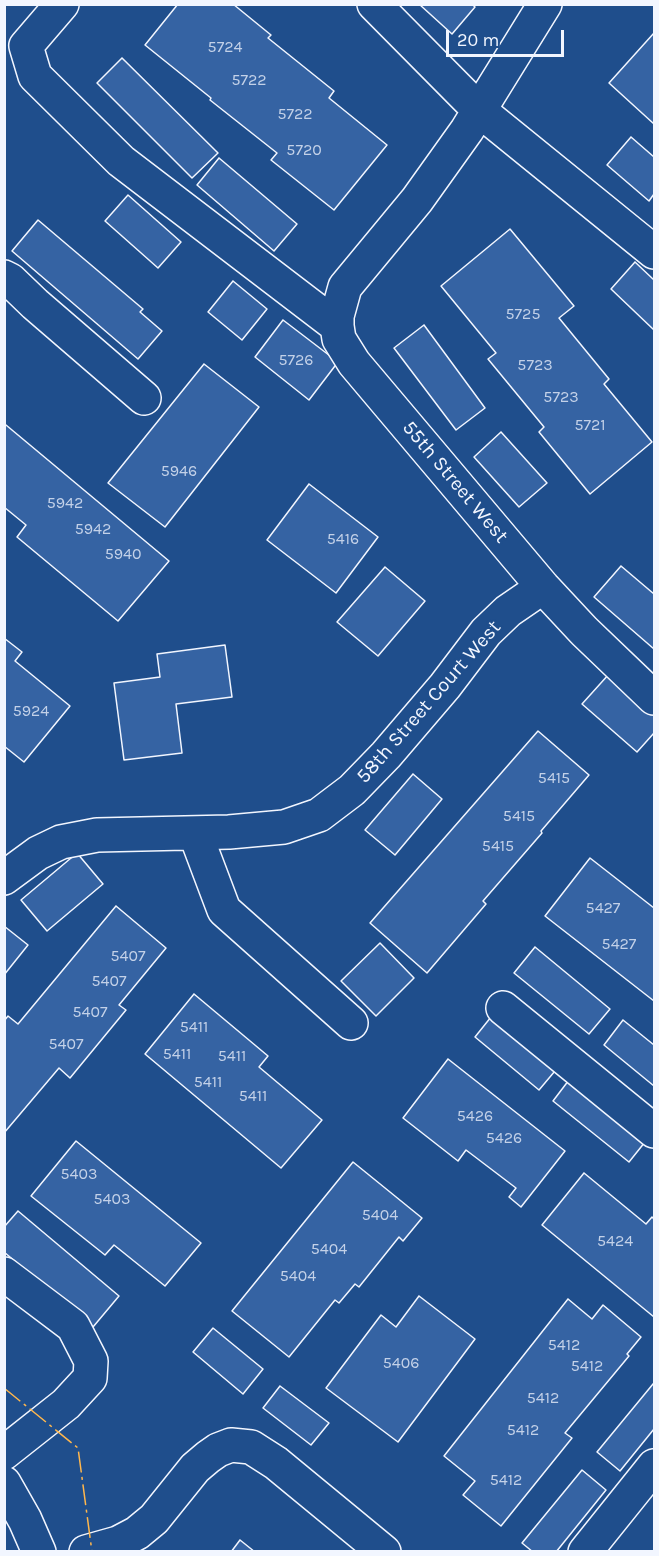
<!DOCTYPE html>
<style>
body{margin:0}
#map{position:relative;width:659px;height:1556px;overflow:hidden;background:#1f4e8c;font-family:Karla,sans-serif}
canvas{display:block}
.frame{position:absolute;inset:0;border:6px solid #f2f6ff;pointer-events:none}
.scale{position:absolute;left:446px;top:30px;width:118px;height:27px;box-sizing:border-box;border:3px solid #f2f6ff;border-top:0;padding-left:8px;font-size:18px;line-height:21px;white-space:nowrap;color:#f2f6ff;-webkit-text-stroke:4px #1f4e8c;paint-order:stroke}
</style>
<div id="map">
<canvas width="659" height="1556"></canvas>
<div class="frame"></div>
<div class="scale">20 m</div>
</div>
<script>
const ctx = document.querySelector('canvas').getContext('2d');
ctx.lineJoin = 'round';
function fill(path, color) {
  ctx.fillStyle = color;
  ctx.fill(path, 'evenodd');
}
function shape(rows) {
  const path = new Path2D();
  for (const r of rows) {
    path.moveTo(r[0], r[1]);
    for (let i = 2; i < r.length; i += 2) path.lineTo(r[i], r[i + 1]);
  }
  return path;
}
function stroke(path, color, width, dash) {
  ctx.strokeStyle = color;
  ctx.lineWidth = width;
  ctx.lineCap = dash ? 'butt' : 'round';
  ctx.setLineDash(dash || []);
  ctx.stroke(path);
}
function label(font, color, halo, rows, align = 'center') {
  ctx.font = font + ' Karla,sans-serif';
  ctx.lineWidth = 4.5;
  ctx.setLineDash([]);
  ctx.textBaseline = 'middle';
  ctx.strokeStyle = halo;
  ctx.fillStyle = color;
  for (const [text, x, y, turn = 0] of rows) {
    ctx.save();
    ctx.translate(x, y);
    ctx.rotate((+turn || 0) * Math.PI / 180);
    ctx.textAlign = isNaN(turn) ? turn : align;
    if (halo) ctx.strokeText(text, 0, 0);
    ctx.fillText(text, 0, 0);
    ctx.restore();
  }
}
const building = shape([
 [178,4,233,4,271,35,268,38,334,91,329,98,387,145,334,210,271,160,277,153,210,100,211,98,145,45,178,4],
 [419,4,472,4,475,7,452,34,419,4],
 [654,33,654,124,609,83,654,33],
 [122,58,218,153,192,178,97,83,122,58],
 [631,137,654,157,654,194,649,201,607,165,631,137],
 [219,158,297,224,274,251,197,185,219,158],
 [128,195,181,242,158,268,105,221,128,195],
 [38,220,143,309,140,312,162,331,138,359,12,251,38,220],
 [510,229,574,306,559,318,609,379,604,384,652,442,590,494,539,432,544,427,488,359,496,353,441,286,510,229],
 [635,262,654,280,654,330,611,289,635,262],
 [233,281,267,309,242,340,208,312,233,281],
 [283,320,338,362,309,400,255,357,283,320],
 [424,325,485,408,456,430,394,348,424,325],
 [204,364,259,407,165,527,108,483,204,364],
 [6,425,169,561,118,621,17,537,26,525,4,507,4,426,6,425],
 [501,432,547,483,519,507,474,457,501,432],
 [309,484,378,537,336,593,267,540,309,484],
 [621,566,654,594,654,649,594,597,621,566],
 [385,567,425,601,378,656,337,622,385,567],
 [4,638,22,652,15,661,70,706,24,762,4,746,4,638],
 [225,645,232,697,176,704,182,753,124,760,114,683,160,677,157,654,225,645],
 [609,674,654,715,654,733,637,752,582,704,609,674],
 [538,731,589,775,541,831,542,833,483,901,486,904,427,973,370,923,538,731],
 [413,774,442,799,395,855,365,830,413,774],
 [77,853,103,884,47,931,21,900,77,853],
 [590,858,654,908,654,1001,545,916,590,858],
 [116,906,166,948,119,1005,126,1010,70,1078,59,1068,4,1133,4,1021,8,1016,18,1024,116,906],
 [4,926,28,945,4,975,4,926],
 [380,943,414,978,376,1016,341,981,380,943],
 [535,947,610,1009,589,1034,514,973,535,947],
 [194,994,268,1056,259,1067,322,1120,281,1168,145,1054,194,994],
 [495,1012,560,1065,539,1090,475,1037,495,1012],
 [623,1020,654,1045,654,1086,604,1045,623,1020],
 [448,1059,565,1151,521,1207,509,1197,516,1188,466,1150,458,1161,403,1118,448,1059],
 [572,1076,649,1137,629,1162,553,1101,572,1076],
 [76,1141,201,1243,165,1286,114,1245,105,1255,31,1196,76,1141],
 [353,1162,422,1218,403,1241,399,1237,359,1287,355,1284,339,1303,335,1300,289,1357,232,1311,353,1162],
 [584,1173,646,1224,652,1217,654,1219,654,1317,542,1225,584,1173],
 [18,1211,119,1296,93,1327,4,1252,4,1227,18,1211],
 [419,1296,475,1339,398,1442,326,1388,381,1315,396,1327,419,1296],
 [568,1299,592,1319,603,1305,641,1337,627,1354,629,1356,565,1433,572,1438,501,1526,463,1495,475,1481,444,1456,568,1299],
 [213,1328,263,1369,243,1394,193,1352,213,1328],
 [653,1384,654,1385,654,1429,620,1471,597,1452,653,1384],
 [280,1386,329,1423,311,1445,263,1408,280,1386],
 [582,1470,606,1490,556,1552,533,1552,522,1543,582,1470],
 [240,1540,255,1552,231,1552,240,1540]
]);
const minor = shape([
 [62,4,26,46,35,76,121,161,337,326],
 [374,4,479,110,654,252],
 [545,4,467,130,417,200,345,287,337,316,337,326,339,339,354,363,543,587,584,631,654,698],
 [4,277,10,280,35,304,144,398],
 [195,833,224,910,351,1023],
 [4,878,38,853,61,842,97,835,229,832,284,827,319,815,352,790,386,755,445,686,486,632,508,611,543,587],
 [503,1008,654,1131],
 [4,1274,73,1326,91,1361,90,1378,66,1404,4,1453],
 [4,1483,25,1520,39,1552],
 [86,1552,118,1543,137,1533,154,1519,195,1468,208,1457,218,1450,231,1445,251,1447,276,1463,384,1552],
 [585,1552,654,1466]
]);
const power = shape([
 [4,1388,78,1448,92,1552]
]);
const numberNames = [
 ["5724",225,47],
 ["5722",249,80],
 ["5722",295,114],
 ["5720",304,150],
 ["5725",523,314],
 ["5726",296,360],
 ["5723",535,365],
 ["5723",561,397],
 ["5721",590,425],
 ["5946",179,471],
 ["5942",65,503],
 ["5942",93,529],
 ["5416",343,539],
 ["5940",123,554],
 ["5924",31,711],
 ["5415",554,778],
 ["5415",519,816],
 ["5415",498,846],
 ["5427",603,908],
 ["5427",619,944],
 ["5407",128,956],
 ["5407",109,981],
 ["5407",90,1012],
 ["5411",194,1027],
 ["5407",66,1044],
 ["5411",177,1054],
 ["5411",232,1056],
 ["5411",208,1082],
 ["5411",253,1096],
 ["5426",475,1116],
 ["5426",504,1138],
 ["5403",79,1174],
 ["5403",112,1199],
 ["5404",380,1215],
 ["5424",615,1241],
 ["5404",329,1249],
 ["5404",298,1276],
 ["5412",564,1345],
 ["5406",401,1363],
 ["5412",587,1366],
 ["5412",543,1398],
 ["5412",523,1430],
 ["5412",506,1480]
];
const streetNames = [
 ["55th Street West",455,482,50],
 ["58th Street Court West",429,702,-49]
];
fill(building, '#3563a3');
stroke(building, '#f2f6ff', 1.5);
stroke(minor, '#f2f6ff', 36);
stroke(minor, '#1f4e8c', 33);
stroke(power, '#ffb74d', 1.5, [21, 4.5, 3, 4.5]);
label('16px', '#c3d1e8', null, numberNames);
label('20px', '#f2f6ff', '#1f4e8c', streetNames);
</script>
